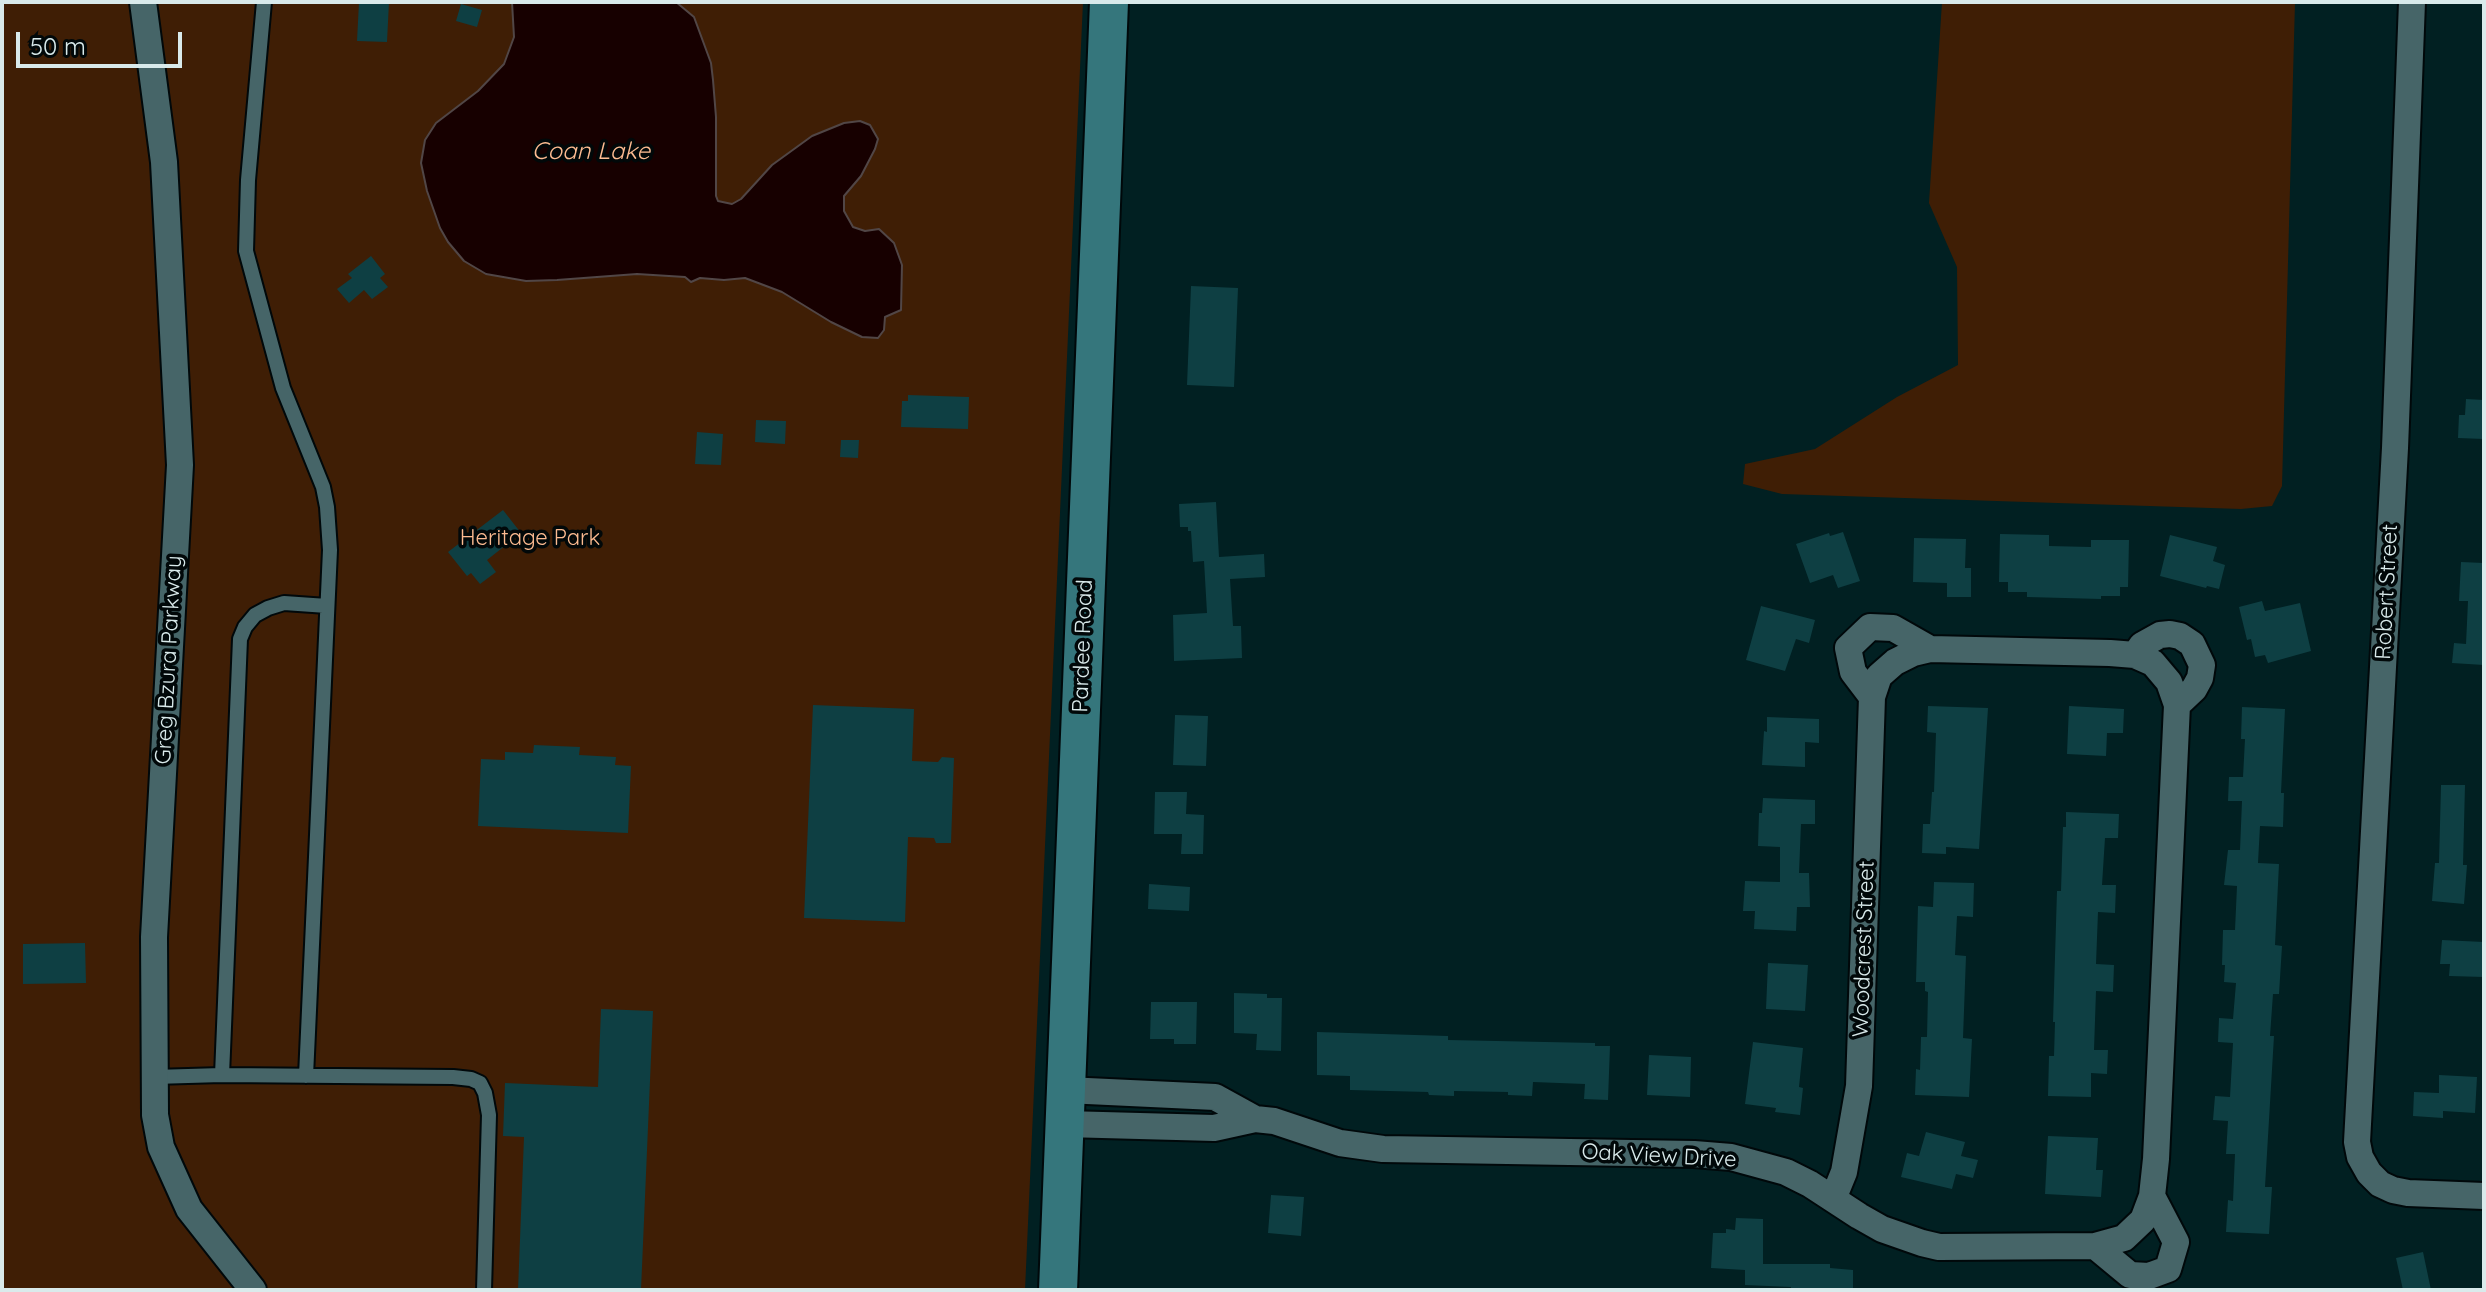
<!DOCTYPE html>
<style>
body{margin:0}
#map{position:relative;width:2486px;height:1292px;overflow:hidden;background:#012022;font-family:Quicksand,sans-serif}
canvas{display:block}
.frame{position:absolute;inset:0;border:4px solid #d9eaeb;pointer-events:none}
.scale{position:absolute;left:16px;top:32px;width:166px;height:36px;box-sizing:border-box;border:4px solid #d9eaeb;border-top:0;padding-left:10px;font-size:24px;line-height:28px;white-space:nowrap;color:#d9eaeb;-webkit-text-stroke:6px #010809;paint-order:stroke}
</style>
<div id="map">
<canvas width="2486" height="1292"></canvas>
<div class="frame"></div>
<div class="scale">50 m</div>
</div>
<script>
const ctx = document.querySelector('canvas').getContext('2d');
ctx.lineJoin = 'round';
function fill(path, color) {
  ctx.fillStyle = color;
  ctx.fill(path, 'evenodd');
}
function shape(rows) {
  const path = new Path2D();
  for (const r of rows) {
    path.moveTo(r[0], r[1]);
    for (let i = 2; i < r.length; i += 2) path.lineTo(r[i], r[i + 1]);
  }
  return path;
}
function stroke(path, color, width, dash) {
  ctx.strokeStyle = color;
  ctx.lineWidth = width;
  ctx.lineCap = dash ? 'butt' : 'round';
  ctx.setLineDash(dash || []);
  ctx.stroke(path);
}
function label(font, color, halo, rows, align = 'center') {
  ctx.font = font + ' Quicksand,sans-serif';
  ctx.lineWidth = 7;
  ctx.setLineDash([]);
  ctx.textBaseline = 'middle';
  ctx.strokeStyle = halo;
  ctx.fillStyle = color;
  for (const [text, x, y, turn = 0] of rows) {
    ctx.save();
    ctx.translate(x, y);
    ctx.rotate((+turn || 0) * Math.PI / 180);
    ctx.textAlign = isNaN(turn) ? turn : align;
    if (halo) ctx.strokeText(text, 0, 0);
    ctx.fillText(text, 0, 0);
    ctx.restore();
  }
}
const green = shape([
 [2,2,1083,2,1025,1290,2,1290],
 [1942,2,2295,2,2282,486,2272,506,2241,509,1782,494,1743,484,1745,464,1815,449,1897,397,1958,365,1957,267,1929,203]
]);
const water = shape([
 [512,2,676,2,694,17,711,63,713,80,716,117,716,196,718,201,732,204,741,199,772,165,812,136,844,123,860,121,870,125,878,139,875,149,861,176,844,196,844,211,853,227,865,231,879,229,894,243,902,265,901,310,885,317,884,330,878,338,862,337,831,322,782,292,745,278,724,280,700,278,691,282,685,277,637,274,557,280,526,281,486,274,464,261,448,242,440,228,427,191,421,163,425,140,436,123,478,91,504,64,514,37,512,2]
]);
const building = shape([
 [359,2,389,2,387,42,357,41],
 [461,4,482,10,477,27,456,21],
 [371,256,385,274,380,278,388,287,372,299,364,290,349,303,337,289,352,278,348,274],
 [1191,286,1238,288,1234,387,1187,385],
 [908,395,969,397,968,429,901,427,902,401,908,401],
 [2466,399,2484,400,2484,439,2458,438,2459,415,2465,415],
 [756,420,786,421,785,444,755,442],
 [697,432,723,434,721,465,695,464],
 [841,440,859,440,858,458,840,457],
 [1216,502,1219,557,1264,554,1265,577,1230,579,1233,626,1241,626,1242,658,1174,661,1173,615,1207,613,1204,561,1193,562,1191,531,1188,531,1188,527,1180,527,1179,504],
 [503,510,521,533,487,560,496,572,480,584,471,573,467,576,448,552],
 [1843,532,1860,581,1838,588,1833,575,1810,583,1796,544,1829,533,1830,536],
 [2000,534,2049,535,2049,546,2091,547,2091,540,2129,540,2128,587,2120,587,2120,596,2101,596,2101,599,2027,597,2027,592,2008,592,2008,582,1999,582],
 [2170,535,2217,547,2213,561,2225,565,2219,589,2207,586,2206,588,2160,576],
 [1914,538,1966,539,1965,568,1971,568,1971,597,1947,597,1947,583,1913,582],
 [2461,562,2484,563,2484,665,2452,663,2454,643,2466,644,2468,601,2459,601],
 [2262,601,2265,611,2300,603,2311,651,2268,663,2265,655,2255,657,2251,639,2247,640,2239,607],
 [1761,606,1815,620,1809,643,1796,639,1785,671,1746,660],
 [813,705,914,709,912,761,938,762,942,757,954,758,951,843,936,843,934,838,908,837,905,922,804,918],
 [1928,706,1988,708,1979,849,1946,847,1946,854,1922,853,1923,824,1930,824,1932,792,1934,792,1936,733,1927,732],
 [2069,706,2124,709,2123,733,2107,733,2106,756,2067,754],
 [2242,707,2285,709,2281,793,2284,793,2283,827,2260,826,2258,863,2279,864,2275,945,2282,946,2279,994,2273,994,2270,1036,2274,1036,2265,1187,2272,1187,2269,1234,2226,1232,2228,1200,2233,1201,2235,1154,2226,1154,2228,1121,2213,1120,2215,1096,2230,1097,2233,1043,2218,1042,2219,1018,2233,1019,2236,983,2224,982,2225,965,2222,965,2223,930,2235,930,2237,886,2224,885,2228,850,2240,850,2242,801,2228,801,2229,777,2243,777,2245,739,2241,739],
 [1175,715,1208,716,1206,766,1173,765],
 [1767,717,1819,719,1819,743,1805,742,1805,767,1762,765,1764,731,1767,732],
 [534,745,580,747,579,755,616,757,615,765,631,766,628,833,478,826,481,759,505,760,505,752,533,753],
 [2441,785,2465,785,2463,865,2467,865,2464,904,2432,901,2435,863,2439,863],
 [1155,792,1187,792,1186,814,1204,815,1203,854,1181,854,1182,834,1154,834],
 [1763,798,1815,800,1815,824,1801,824,1799,873,1809,873,1810,907,1797,907,1796,931,1754,929,1755,911,1743,911,1745,881,1780,882,1780,847,1758,846,1759,813,1762,813],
 [2066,812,2119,814,2118,838,2105,838,2102,885,2116,885,2115,913,2098,912,2096,964,2114,965,2113,992,2096,991,2094,1050,2108,1050,2107,1074,2091,1073,2091,1097,2048,1096,2049,1056,2054,1056,2055,1022,2053,1022,2057,891,2061,891,2063,827,2066,827],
 [1934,882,1974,883,1973,917,1957,916,1955,955,1966,956,1963,1038,1972,1039,1969,1097,1915,1095,1916,1069,1920,1070,1921,1037,1927,1037,1928,992,1925,991,1925,982,1916,982,1918,906,1933,907],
 [1149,884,1190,887,1189,911,1148,909],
 [2442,940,2484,942,2484,977,2449,976,2450,964,2440,964],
 [85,943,86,983,23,984,23,944],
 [1768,963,1808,965,1805,1011,1766,1009],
 [1234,993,1267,994,1267,998,1282,998,1281,1051,1256,1050,1257,1034,1234,1033],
 [1151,1002,1197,1002,1196,1044,1174,1044,1174,1039,1150,1039],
 [601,1009,653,1011,641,1290,518,1290,524,1137,503,1136,505,1083,598,1087],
 [1317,1032,1448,1036,1448,1040,1595,1043,1595,1046,1610,1046,1608,1100,1584,1099,1585,1084,1533,1082,1532,1096,1508,1095,1508,1092,1454,1091,1454,1096,1429,1095,1428,1092,1350,1090,1350,1076,1317,1075],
 [1753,1042,1803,1048,1799,1087,1803,1088,1800,1115,1775,1112,1776,1108,1745,1104],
 [1649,1055,1691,1057,1690,1097,1647,1095],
 [2439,1075,2477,1077,2475,1113,2443,1111,2443,1118,2413,1116,2414,1092,2439,1093],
 [1926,1132,1965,1142,1961,1156,1978,1160,1973,1178,1956,1174,1952,1189,1901,1177,1907,1153,1919,1156],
 [2048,1136,2098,1138,2096,1170,2103,1170,2101,1197,2045,1194],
 [1271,1195,1304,1197,1301,1236,1268,1233],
 [1736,1218,1763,1219,1763,1264,1830,1264,1830,1268,1853,1270,1853,1290,1791,1290,1791,1287,1745,1285,1745,1270,1711,1268,1713,1233,1726,1233,1726,1229,1735,1230],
 [2423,1252,2431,1290,2403,1290,2396,1258]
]);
const lane = shape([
 [264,2,248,180,246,251,283,388,323,487,327,507,330,550,306,1076],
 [222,1075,240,639,245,627,255,615,268,608,284,603,327,606],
 [154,1077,222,1075,453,1077,471,1079,480,1083,485,1093,489,1115,484,1290]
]);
const street = shape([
 [143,2,164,162,180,465,154,937,155,1115,161,1147,189,1209,253,1290],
 [2412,2,2395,448,2357,1142,2360,1157,2369,1173,2380,1184,2393,1190,2408,1193,2484,1196],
 [2135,655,2142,645,2160,635,2170,634,2180,636,2192,644,2202,665,2200,678,2194,689,2177,705],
 [1872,697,1853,672,1848,648,1870,627,1893,628,1930,649],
 [1255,1119,1274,1121,1340,1143,1383,1149,1694,1154,1731,1157,1786,1172,1810,1184,1859,1216,1882,1229,1922,1243,1939,1247,2095,1246,2124,1238,2143,1220,2152,1196,2156,1159,2177,705,2169,682,2153,663,2135,655,2110,653,1930,649,1913,653,1895,662,1879,676,1872,697,1859,1086,1844,1172,1833,1199],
 [1065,1124,1214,1128,1255,1119,1215,1097,1066,1090],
 [2095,1246,2130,1275,2149,1276,2168,1269,2176,1242,2152,1196]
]);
const secondary = shape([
 [1058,1290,1109,2]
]);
const parkNames = [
 ["Heritage Park",530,538]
];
const streetNames = [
 ["Robert Street",2387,592,-87],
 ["Pardee Road",1083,646,-88],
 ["Greg Bzura Parkway",169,660,-87],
 ["Woodcrest Street",1864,949,-88],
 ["Oak View Drive",1659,1156,3]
];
const waterNames = [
 ["Coan Lake",591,152]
];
fill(green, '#3f1e05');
fill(water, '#170000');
stroke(water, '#514646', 2);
fill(building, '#0e3f43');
stroke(lane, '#00080a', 18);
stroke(street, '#00080a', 30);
stroke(secondary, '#00080a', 42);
stroke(lane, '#466568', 14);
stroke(street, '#466568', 26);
stroke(secondary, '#35767c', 38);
label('22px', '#fcbb91', '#010809', parkNames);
label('22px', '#d9eaeb', '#010809', streetNames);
label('italic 24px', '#fcbb91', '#010809', waterNames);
</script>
